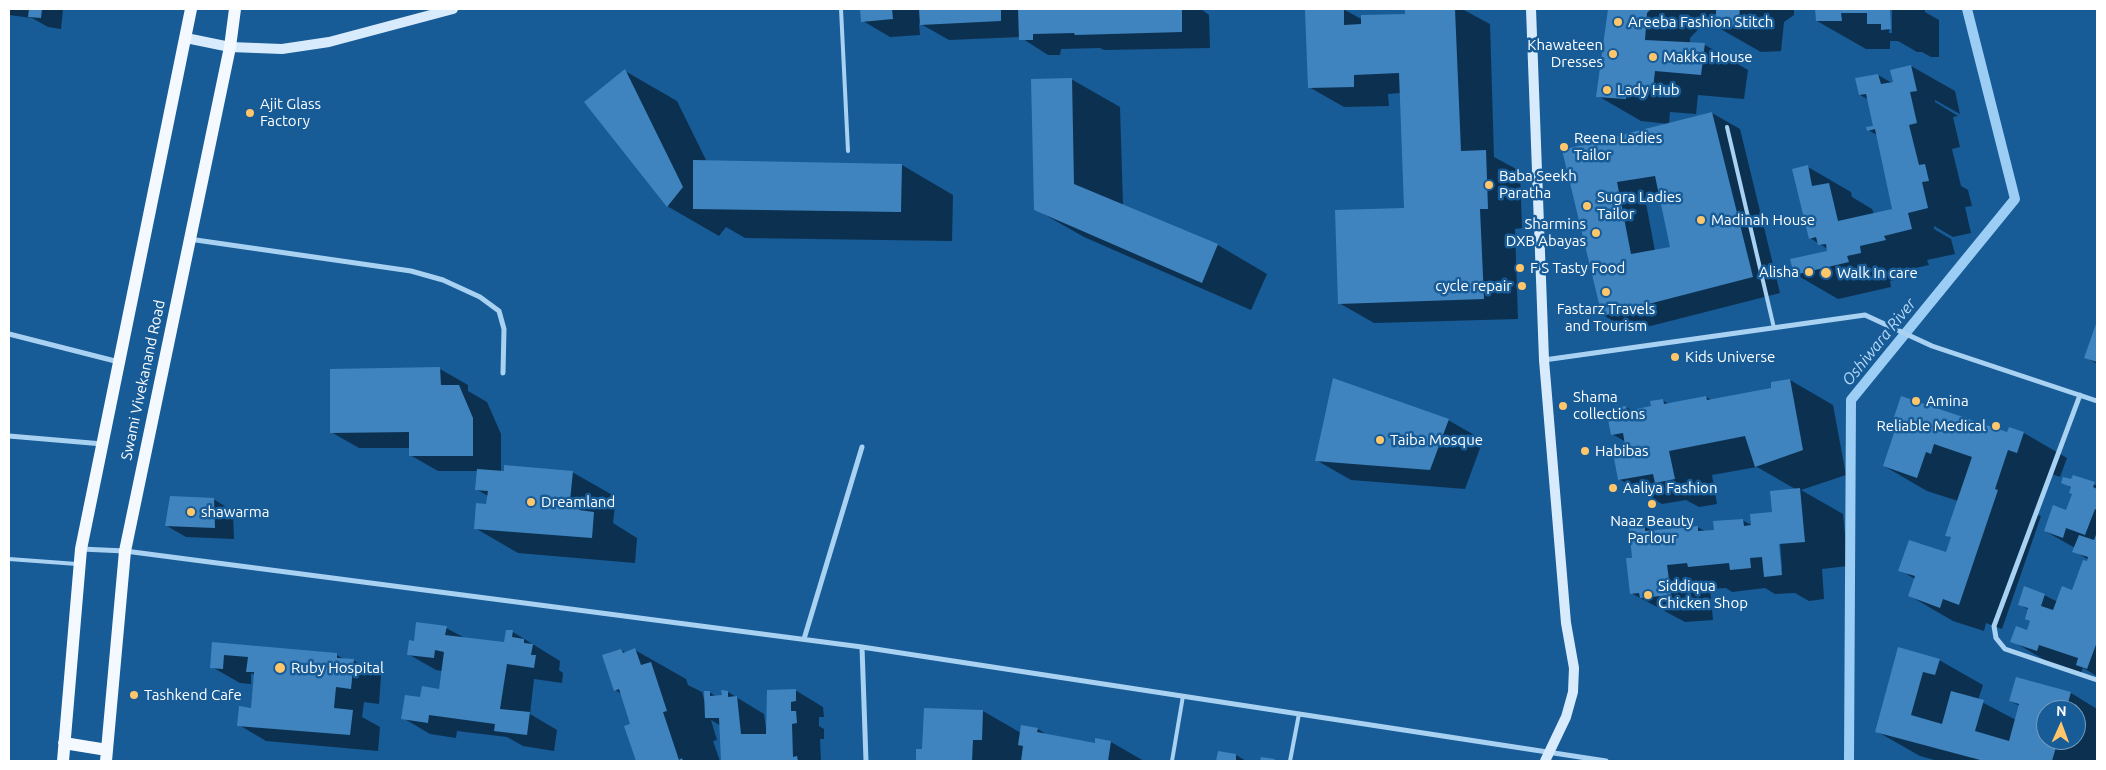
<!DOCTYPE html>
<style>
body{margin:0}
#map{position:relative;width:2106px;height:770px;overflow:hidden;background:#175b97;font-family:Ubuntu,sans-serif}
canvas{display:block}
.frame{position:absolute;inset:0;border:10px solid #fff;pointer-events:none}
.north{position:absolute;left:2036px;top:700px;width:50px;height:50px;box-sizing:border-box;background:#175b97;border:1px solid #749dc1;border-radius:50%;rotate:2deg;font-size:14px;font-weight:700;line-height:20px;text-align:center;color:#fff}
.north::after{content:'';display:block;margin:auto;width:18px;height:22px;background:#ffc66a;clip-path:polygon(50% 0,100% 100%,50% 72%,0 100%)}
</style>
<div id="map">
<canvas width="2106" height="770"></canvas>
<div class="frame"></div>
<div class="north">N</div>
</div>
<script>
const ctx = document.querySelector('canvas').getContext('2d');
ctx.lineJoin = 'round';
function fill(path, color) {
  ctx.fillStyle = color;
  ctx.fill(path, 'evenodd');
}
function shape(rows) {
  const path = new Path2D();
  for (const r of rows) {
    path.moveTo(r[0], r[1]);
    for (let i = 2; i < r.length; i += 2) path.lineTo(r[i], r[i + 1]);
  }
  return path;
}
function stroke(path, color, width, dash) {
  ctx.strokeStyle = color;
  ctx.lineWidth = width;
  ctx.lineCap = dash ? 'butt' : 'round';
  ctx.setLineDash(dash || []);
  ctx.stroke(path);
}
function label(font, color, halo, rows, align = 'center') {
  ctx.font = font + ' Ubuntu,sans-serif';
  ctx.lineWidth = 5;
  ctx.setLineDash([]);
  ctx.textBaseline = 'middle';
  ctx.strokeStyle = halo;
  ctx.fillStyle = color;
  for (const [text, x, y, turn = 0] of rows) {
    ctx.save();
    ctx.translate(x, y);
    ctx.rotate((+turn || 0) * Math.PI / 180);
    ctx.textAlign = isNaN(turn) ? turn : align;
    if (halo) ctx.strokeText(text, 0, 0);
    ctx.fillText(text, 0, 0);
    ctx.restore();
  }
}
const shadow = shape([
 [9,9,63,9,61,29,48,27,32,18,9,15],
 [862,9,1201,9,1209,15,1210,48,1104,50,1100,48,1061,49,1060,55,1048,55,1020,37,949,40,919,23,920,35,890,37,863,21],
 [1343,9,1363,20,1406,15,1406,9,1462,9,1490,24,1494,157,1520,171,1522,228,1515,229,1518,319,1374,323,1339,303,1405,210,1401,93,1388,94,1389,106,1344,107,1309,87],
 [1609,9,1794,9,1794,15,1784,22,1781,51,1761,52,1717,27,1718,14,1713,14,1690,38,1690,44,1705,45,1748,70,1744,99,1698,95,1696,114,1670,112,1669,124,1641,121,1598,96],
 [1817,9,1889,9,1889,33,1892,33,1892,9,1925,9,1925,12,1939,20,1939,57,1931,57,1922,52,1917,52,1898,41,1890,41,1890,49,1866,49,1817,21],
 [1911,66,1955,91,1960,114,1935,100,1935,102,1958,116,1953,117,1960,147,1952,149,1961,186,1968,190,1972,206,1965,207,1971,233,1953,237,1934,226,1934,229,1951,239,1955,254,1927,260,1929,265,1902,271,1904,278,1890,281,1891,287,1838,299,1795,274,1831,251,1810,238,1808,167,1851,192,1852,197,1872,209,1874,214,1894,210,1877,135,1868,130,1875,127,1869,100,1860,95,1878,75,1892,83],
 [625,71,677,101,707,162,902,165,953,195,952,241,745,238,726,227,719,236,667,206],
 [1071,79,1120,107,1123,205,1218,245,1267,274,1251,310,1084,237,1035,209],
 [1712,113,1740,129,1780,293,1631,331,1603,315,1563,151],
 [1660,195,1671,248,1655,251,1645,198],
 [2097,324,2097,364,2085,357],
 [440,369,468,385,468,391,487,402,501,434,501,472,572,472,616,497,613,523,637,538,635,563,518,553,475,528,487,505,488,496,476,489,478,471,438,471,410,455,410,448,359,448,331,432],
 [1790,380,1833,405,1846,475,1801,490,1843,514,1848,566,1822,569,1824,599,1809,601,1795,593,1775,594,1765,588,1732,592,1726,588,1710,589,1713,620,1685,622,1631,593,1633,559,1644,526,1654,531,1698,527,1706,532,1716,531,1742,520,1753,526,1774,513,1797,490,1757,467,1712,475,1717,504,1699,507,1686,500,1662,504,1619,479,1629,457,1626,442,1612,434,1617,414,1626,407,1633,411,1652,407,1662,400,1669,404,1706,397,1712,400,1773,389],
 [1777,540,1780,540,1782,569,1780,569],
 [1448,420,1483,440,1465,489,1351,480,1316,460],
 [1893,422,2008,434,2024,433,2067,458,2060,477,2052,474,2038,515,2041,516,2002,629,1986,623,1984,631,1953,621,1910,596,1915,579,1900,570,1946,554,1952,538,1947,535,1958,501,1927,491,1884,466,1898,425],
 [2063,483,2097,485,2097,676,2083,668,2080,675,2055,666,2012,641,2027,631,2031,621,2029,610,2019,604,2044,595,2058,602,2073,592,2089,560,2074,551,2075,548,2045,531,2067,511,2073,494,2072,488],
 [213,499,233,511,234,539,186,537,167,526],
 [446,628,465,638,505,644,513,632,560,661,559,670,563,673,562,683,534,679,530,714,557,730,554,751,523,746,507,737,457,731,456,738,430,734,403,718,421,698,440,690,443,671,436,670,408,654,415,642],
 [214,644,337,655,345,660,353,660,381,676,379,704,364,702,362,717,380,727,378,751,266,741,239,725,253,709,255,675,251,673,251,684,240,683,212,667],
 [1899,649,1939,660,1983,685,1978,700,2016,720,2020,706,2010,701,2071,693,2097,709,2097,761,1938,761,1920,756,1876,731],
 [2046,710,2076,710,2076,740,2046,740],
 [621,650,626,653,635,650,686,679,688,685,702,692,705,703,709,692,717,697,723,697,728,692,764,714,766,729,795,690,823,707,824,717,819,717,819,726,824,729,824,739,820,739,821,761,722,761,721,726,711,720,717,740,713,741,720,761,637,761,626,726,632,724,622,694,615,690],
 [983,711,1021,733,1038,729,1049,736,1096,744,1096,740,1111,742,1144,761,917,761,917,750,923,751],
 [1219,753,1236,755,1246,761,1218,761]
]);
const stream = shape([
 [1849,761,1851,400,2015,199,1967,9]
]);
const building = shape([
 [29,9,42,9,41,18,28,17],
 [860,9,892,9,893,19,861,22],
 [919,9,1001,9,1001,21,920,25],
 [1018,9,1182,9,1182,32,1075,35,1074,33,1033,34,1033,40,1019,40],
 [1344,9,1344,25,1361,24,1361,15,1405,14,1405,9,1455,9,1461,151,1486,150,1488,209,1480,209,1484,299,1338,304,1335,210,1404,208,1399,73,1354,75,1354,87,1308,88,1305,10],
 [1608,9,1651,9,1647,13,1645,40,1705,43,1701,75,1655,71,1653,89,1626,88,1626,99,1596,97],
 [1716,9,1740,9,1738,26,1716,28],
 [1815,9,1890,9,1891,29,1881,30,1881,24,1867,24,1867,13,1841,13,1842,21,1816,21],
 [1911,65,1917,91,1910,92,1917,123,1909,125,1919,165,1925,164,1929,181,1922,182,1928,208,1908,213,1912,229,1884,236,1886,240,1860,246,1861,253,1847,256,1849,262,1794,275,1790,259,1827,251,1826,244,1818,245,1816,237,1809,239,1792,169,1808,165,1812,186,1829,183,1838,221,1892,209,1875,129,1867,131,1866,127,1873,126,1866,94,1859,95,1855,78,1878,74,1881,84,1893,82,1890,70],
 [625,69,683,187,667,207,584,102],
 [1072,78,1074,184,1218,244,1202,283,1034,210,1031,79],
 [1712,112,1753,277,1602,316,1562,150],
 [1655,176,1670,247,1631,254,1617,182],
 [693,160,902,164,901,212,693,209],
 [2097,321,2097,362,2084,358],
 [440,367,441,385,459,385,473,418,473,456,409,456,409,432,330,433,330,369],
 [1333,378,1449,419,1430,470,1315,461],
 [1790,379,1803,450,1755,467,1745,436,1669,451,1675,479,1655,483,1653,474,1618,480,1614,458,1627,456,1623,433,1611,435,1607,415,1615,413,1614,408,1626,406,1627,411,1651,406,1650,401,1663,399,1664,404,1706,396,1707,400,1771,388,1771,382],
 [1901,396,2007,432,2009,427,2024,432,2017,453,2008,450,1995,489,1998,490,1959,605,1943,599,1940,608,1908,596,1915,576,1898,571,1909,540,1946,552,1951,537,1945,536,1972,457,1934,444,1931,454,1926,452,1917,478,1883,466,1897,424,1892,423],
 [504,465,573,471,570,501,579,502,579,510,594,512,592,538,474,529,476,503,486,504,488,491,475,490,477,469,504,471],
 [2073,475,2095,482,2093,487,2097,489,2097,510,2095,509,2085,535,2066,528,2063,538,2044,531,2053,505,2066,510,2072,494,2069,493,2071,487,2061,483,2063,477,2071,479],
 [1800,488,1805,542,1779,544,1782,575,1764,577,1762,557,1750,558,1751,568,1730,570,1729,563,1688,567,1687,563,1667,565,1671,595,1640,598,1639,593,1630,594,1626,558,1632,558,1629,526,1645,525,1645,531,1698,526,1698,531,1714,530,1713,521,1743,519,1744,526,1751,525,1750,514,1772,512,1770,491],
 [170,496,214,498,215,528,165,526],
 [2097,532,2097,642,2087,669,2076,665,2078,658,2039,645,2037,651,2010,642,2016,626,2027,630,2030,621,2025,619,2028,608,2018,605,2024,586,2045,594,2041,606,2053,610,2062,586,2072,590,2083,560,2087,561,2088,557,2072,552,2079,535,2094,540],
 [416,622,447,626,445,635,504,642,506,630,513,630,512,637,524,639,524,643,533,644,531,655,536,655,534,668,507,664,500,709,530,712,527,735,494,731,495,724,429,715,428,723,401,719,405,695,420,697,422,686,439,689,444,652,435,650,434,658,407,655,409,640,414,641],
 [212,642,337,653,337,658,354,659,351,689,336,687,334,708,353,710,350,735,237,726,239,706,251,708,254,672,246,672,248,657,224,655,223,669,210,668],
 [1898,647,1940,659,1935,675,1923,672,1911,715,1942,724,1951,691,1984,700,1975,731,2009,741,2019,704,2009,701,2016,677,2071,692,2066,710,2046,710,2046,740,2058,740,2052,761,1984,761,1875,732],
 [635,648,641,665,651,662,667,711,663,712,679,760,682,758,683,761,636,761,624,726,630,724,619,689,614,691,602,655,621,649,623,653],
 [796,689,796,701,791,702,791,711,796,711,797,723,792,724,793,757,797,756,798,761,721,761,719,718,705,718,704,691,710,691,710,696,722,695,721,690,728,691,728,697,737,696,741,734,766,734,767,690],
 [924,708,983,710,982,740,973,740,972,761,916,761,916,749,922,749],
 [1021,725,1038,728,1037,732,1095,743,1095,738,1111,741,1108,761,1021,761,1023,746,1018,745],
 [1218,751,1236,754,1236,761,1216,761],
 [1261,757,1275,759,1274,761,1260,761]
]);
const lane = shape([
 [841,9,848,151],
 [1727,127,1774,328],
 [9,559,77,564],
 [1172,761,1183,696],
 [1290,761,1299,714]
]);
const street = shape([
 [189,239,411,271,443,280,480,297,499,311,504,329,503,373],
 [9,334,119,362],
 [1544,360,1865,315,1932,346,2097,401],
 [2080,395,1994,626,1996,638,2005,649,2097,680],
 [9,436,103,444],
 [81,549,125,551,862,647,1606,761],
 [804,639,862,447],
 [862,647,866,761]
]);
const secondary = shape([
 [1531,9,1544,360,1566,623,1574,668,1573,692,1566,717,1545,761],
 [186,38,230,47,282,49,329,42,453,9]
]);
const primary = shape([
 [64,743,107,750],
 [63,761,81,549,191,9],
 [106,761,125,551,230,47,235,9]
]);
const markers = [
 [1618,22,5,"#ffc66a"],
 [1613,54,5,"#ffc66a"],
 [1653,57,5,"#ffc66a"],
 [1607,90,5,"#ffc66a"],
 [250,113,5,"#ffc66a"],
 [1564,147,5,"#ffc66a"],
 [1489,185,5,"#ffc66a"],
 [1587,206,5,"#ffc66a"],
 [1701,220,5,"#ffc66a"],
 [1596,233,5,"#ffc66a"],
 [1520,268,5,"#ffc66a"],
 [1809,272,5,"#ffc66a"],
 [1826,273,6,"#ffc66a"],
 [1522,286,5,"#ffc66a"],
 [1606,292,5,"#ffc66a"],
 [1675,357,5,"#ffc66a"],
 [1916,401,5,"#ffc66a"],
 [1563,406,5,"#ffc66a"],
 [1996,426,5,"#ffc66a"],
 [1380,440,5,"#ffc66a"],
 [1585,451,5,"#ffc66a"],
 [1613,488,5,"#ffc66a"],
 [531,502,5,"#ffc66a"],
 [1652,504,5,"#ffc66a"],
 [191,512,5,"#ffc66a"],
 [1648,595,5,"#ffc66a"],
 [280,668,6,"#ffc66a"],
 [134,695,5,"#ffc66a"]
];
const poiNames = [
 ["Areeba Fashion Stitch",1628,22],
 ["Khawateen",1603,45,"right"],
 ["Dresses",1603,62,"right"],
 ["Makka House",1663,57],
 ["Lady Hub",1617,90],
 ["Ajit Glass",260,104],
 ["Factory",260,121],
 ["Reena Ladies",1574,138],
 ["Tailor",1574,155],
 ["Baba Seekh",1499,176],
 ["Paratha",1499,193],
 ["Sugra Ladies",1597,197],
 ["Tailor",1597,214],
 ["Madinah House",1711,220],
 ["Sharmins",1586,224,"right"],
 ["DXB Abayas",1586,241,"right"],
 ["F S Tasty Food",1530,268],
 ["Alisha",1799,272,"right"],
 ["Walk In care",1837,273],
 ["cycle repair",1512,286,"right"],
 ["Fastarz Travels",1606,309,"center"],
 ["and Tourism",1606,326,"center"],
 ["Kids Universe",1685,357],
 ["Shama",1573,397],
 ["collections",1573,414],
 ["Amina",1926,401],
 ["Reliable Medical",1986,426,"right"],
 ["Taiba Mosque",1390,440],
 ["Habibas",1595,451],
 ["Aaliya Fashion",1623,488],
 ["Dreamland",541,502],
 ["shawarma",201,512],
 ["Naaz Beauty",1652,521,"center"],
 ["Parlour",1652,538,"center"],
 ["Siddiqua",1658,586],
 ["Chicken Shop",1658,603],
 ["Ruby Hospital",291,668],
 ["Tashkend Cafe",144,695]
];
const streetNames = [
 ["Swami Vivekanand Road",143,380,-78]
];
const waterNames = [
 ["Oshiwara River",1879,342,-51]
];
fill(shadow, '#0007');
stroke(stream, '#9ccdf4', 10);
fill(building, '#3f84be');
stroke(lane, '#a9d1f1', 4);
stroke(street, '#a9d1f1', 5);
stroke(secondary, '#d8ebfc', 10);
stroke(primary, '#f4f9ff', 12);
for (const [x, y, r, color] of markers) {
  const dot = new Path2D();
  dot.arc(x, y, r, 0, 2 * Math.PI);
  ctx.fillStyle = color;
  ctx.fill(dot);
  stroke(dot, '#175b97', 2);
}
label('15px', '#fff', '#175b97', poiNames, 'left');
label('15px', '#fff', '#175b97', streetNames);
label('italic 16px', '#b6daf8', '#175b97', waterNames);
</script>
